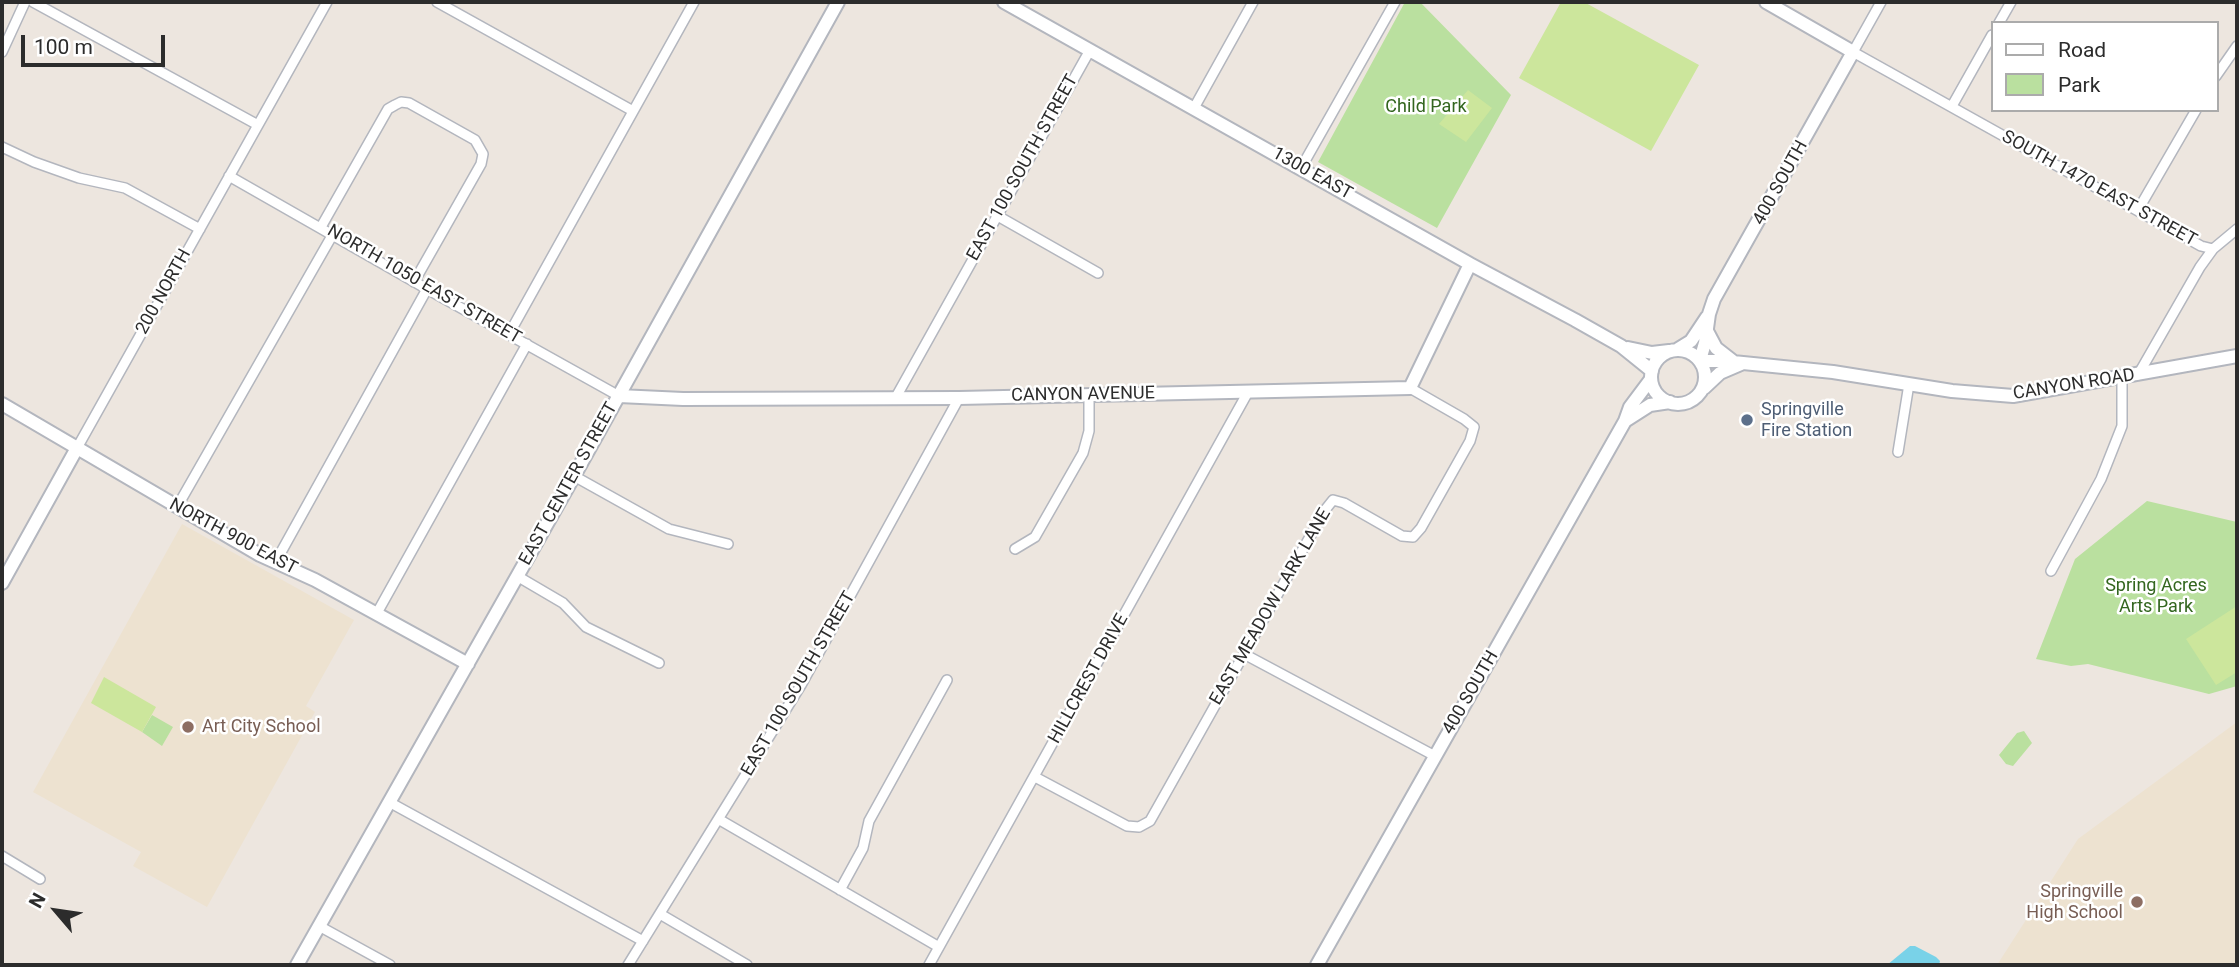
<!DOCTYPE html>
<style>
body{margin:0}
#map{position:relative;width:2239px;height:967px;overflow:hidden;background:#ede6df;font-family:Roboto,sans-serif}
canvas{display:block}
.frame{position:absolute;inset:0;border:4px solid #2c2c2c;pointer-events:none}
.legend{position:absolute;left:1991px;top:21px;width:228px;height:91px;box-sizing:border-box;background:#fff;border:2px solid #ababab;margin:0;padding:9px 12px;list-style:none;font-size:21px;color:#2c2c2c}
.legend li{display:flex;align-items:center;gap:14px;height:35px}
.legend b{width:35px;border:2px solid #ababab}
.north{position:absolute;left:21px;top:876px;width:70px;height:70px;-webkit-text-stroke:5px #fff;paint-order:stroke;rotate:299deg;font-size:19px;font-weight:700;line-height:28px;text-align:center;color:#2c2c2c}
.north::after{content:'';display:block;margin:auto;width:24px;height:32px;background:#2c2c2c;clip-path:polygon(50% 0,100% 100%,50% 72%,0 100%)}
.scale{position:absolute;left:21px;top:35px;width:144px;height:32px;box-sizing:border-box;border:4px solid #2c2c2c;border-top:0;padding-left:9px;font-size:21px;line-height:24px;white-space:nowrap;color:#2c2c2c;-webkit-text-stroke:5px #fff;paint-order:stroke}
</style>
<div id="map">
<canvas width="2239" height="967"></canvas>
<div class="frame"></div>
<ul class="legend">
<li><b style="height:9px;background:#fff"></b>Road</li>
<li><b style="height:19px;background:#bae09f"></b>Park</li>
</ul>
<div class="north">N</div>
<div class="scale">100 m</div>
</div>
<script>
const ctx = document.querySelector('canvas').getContext('2d');
ctx.lineJoin = 'round';
function fill(path, color) {
  ctx.fillStyle = color;
  ctx.fill(path, 'evenodd');
}
function shape(rows) {
  const path = new Path2D();
  for (const r of rows) {
    if (r.length === 3) {
      path.moveTo(r[0] + r[2], r[1]);
      path.arc(r[0], r[1], r[2], 0, 2 * Math.PI);
      continue;
    }
    path.moveTo(r[0], r[1]);
    for (let i = 2; i < r.length; i += 2) path.lineTo(r[i], r[i + 1]);
  }
  return path;
}
function stroke(path, color, width, dash) {
  ctx.strokeStyle = color;
  ctx.lineWidth = width;
  ctx.lineCap = dash ? 'butt' : 'round';
  ctx.setLineDash(dash || []);
  ctx.stroke(path);
}
function label(font, color, halo, rows, align = 'center') {
  ctx.font = font + ' Roboto,sans-serif';
  ctx.lineWidth = 5;
  ctx.setLineDash([]);
  ctx.textBaseline = 'middle';
  ctx.strokeStyle = halo;
  ctx.fillStyle = color;
  for (const [text, x, y, turn = 0] of rows) {
    ctx.save();
    ctx.translate(x, y);
    ctx.rotate((+turn || 0) * Math.PI / 180);
    ctx.textAlign = isNaN(turn) ? turn : align;
    if (halo) ctx.strokeText(text, 0, 0);
    ctx.fillText(text, 0, 0);
    ctx.restore();
  }
}
const education = shape([
 [182,524,354,620,306,706,315,712,207,907,133,866,141,852,33,792],
 [2237,722,2237,965,1997,965,2078,839]
]);
const green = shape([
 [1405,2,1420,2,1511,95,1437,228,1318,162],
 [2147,501,2237,522,2237,686,2209,694,2088,664,2071,666,2036,659,2075,559],
 [152,715,173,727,162,746,142,732],
 [2024,731,2032,743,2013,766,2006,764,1999,755,2017,733]
]);
const pitch = shape([
 [1561,2,1584,2,1699,65,1651,151,1519,78],
 [1468,90,1492,108,1466,142,1439,124],
 [2237,606,2237,672,2216,685,2186,639],
 [104,677,156,707,142,732,91,703]
]);
const water = shape([
 [1910,946,1915,946,1936,957,1940,961,1939,965,1887,965]
]);
const street = shape([
 [33,2,258,125],
 [437,2,633,111],
 [1881,2,1853,52,2201,246,2213,249],
 [1999,23,2011,2],
 [2,52,25,2],
 [2216,76,2237,46],
 [1952,106,1992,35],
 [1194,108,1253,2],
 [2,147,34,162,79,178,125,188,200,229],
 [1301,168,1395,2],
 [229,176,427,289,619,396],
 [2138,210,2196,110],
 [996,215,1098,273],
 [321,227,388,109,395,105,401,102,409,103,475,140,483,154,481,164,414,282],
 [509,334,694,2],
 [2138,375,2200,267,2213,249,2237,229],
 [896,397,1090,50],
 [77,448,327,2],
 [1898,452,1909,384],
 [574,476,669,529,728,544],
 [177,507,333,234],
 [1015,549,1035,537,1083,453,1089,431,1089,394],
 [275,563,427,289],
 [2051,571,2101,479,2122,426,2122,378],
 [517,576,563,603,586,627,659,663],
 [377,613,527,344],
 [1244,654,1435,756],
 [1035,777,1127,826,1139,827,1150,821,1325,510,1333,500,1344,503,1402,536,1413,537,1421,528,1470,441,1474,427,1464,419,1410,388],
 [389,802,643,941],
 [720,820,939,947],
 [2,856,40,879],
 [840,890,863,848,869,821,947,680],
 [660,914,747,965],
 [319,926,390,965],
 [628,965,801,685,959,398],
 [929,965,1248,392]
]);
const secondary = shape([
 [1004,2,1470,264,1575,320,1621,346,1652,371],
 [1707,331,1716,348,1734,362],
 [1628,348,1652,353,1669,351],
 [1678,349,1691,341,1707,317],
 [1678,377,27],
 [1700,360,1705,343,1709,314,1714,299,1853,52,1766,2],
 [1701,361,1723,361,1833,372,1952,391,2013,396,2237,356],
 [1704,388,1720,373,1741,364],
 [619,396,683,399,959,398,1410,388,1470,264],
 [2,404,260,555,315,580,468,664],
 [1625,421,1650,405,1670,402],
 [2,583,77,448],
 [297,965,574,476,838,2],
 [1317,965,1625,421,1630,407,1651,379]
]);
const markers = [
 [1747,420,7,"#5c6f8a"],
 [188,727,7,"#8d6e63"],
 [2137,902,7,"#8d6e63"]
];
const parkNames = [
 ["Child Park",1426,107],
 ["Spring Acres",2156,586],
 ["Arts Park",2156,607]
];
const streetNames = [
 ["EAST 100 SOUTH STREET",1023,168,-61],
 ["1300 EAST",1312,174,29],
 ["400 SOUTH",1781,183,-61],
 ["SOUTH 1470 EAST STREET",2099,189,29],
 ["NORTH 1050 EAST STREET",424,285,30],
 ["200 NORTH",164,292,-61],
 ["CANYON ROAD",2074,385,-9],
 ["CANYON AVENUE",1083,395,-1],
 ["EAST CENTER STREET",569,484,-61],
 ["NORTH 900 EAST",233,537,28],
 ["EAST MEADOW LARK LANE",1271,607,-60],
 ["HILLCREST DRIVE",1089,679,-61],
 ["EAST 100 SOUTH STREET",799,684,-60],
 ["400 SOUTH",1471,693,-60]
];
const serviceNames = [
 ["Springville",1761,410],
 ["Fire Station",1761,431]
];
const educationNames = [
 ["Art City School",202,727],
 ["Springville",2123,892,"right"],
 ["High School",2123,913,"right"]
];
fill(education, '#ede2d0');
fill(green, '#bae09f');
fill(pitch, '#cce69c');
fill(water, '#79d2e8');
stroke(street, '#b3b6be', 12);
stroke(secondary, '#b3b6be', 16);
stroke(street, '#fff', 9);
stroke(secondary, '#fff', 12);
for (const [x, y, r, color] of markers) {
  const dot = new Path2D();
  dot.arc(x, y, r, 0, 2 * Math.PI);
  ctx.fillStyle = color;
  ctx.fill(dot);
  stroke(dot, '#fff', 2.5);
}
label('18px', '#33661f', '#fff', parkNames);
label('18px', '#2c2c2c', '#fff', streetNames);
label('18px', '#4e5e75', '#fff', serviceNames, 'left');
label('18px', '#785e54', '#fff', educationNames, 'left');
</script>
